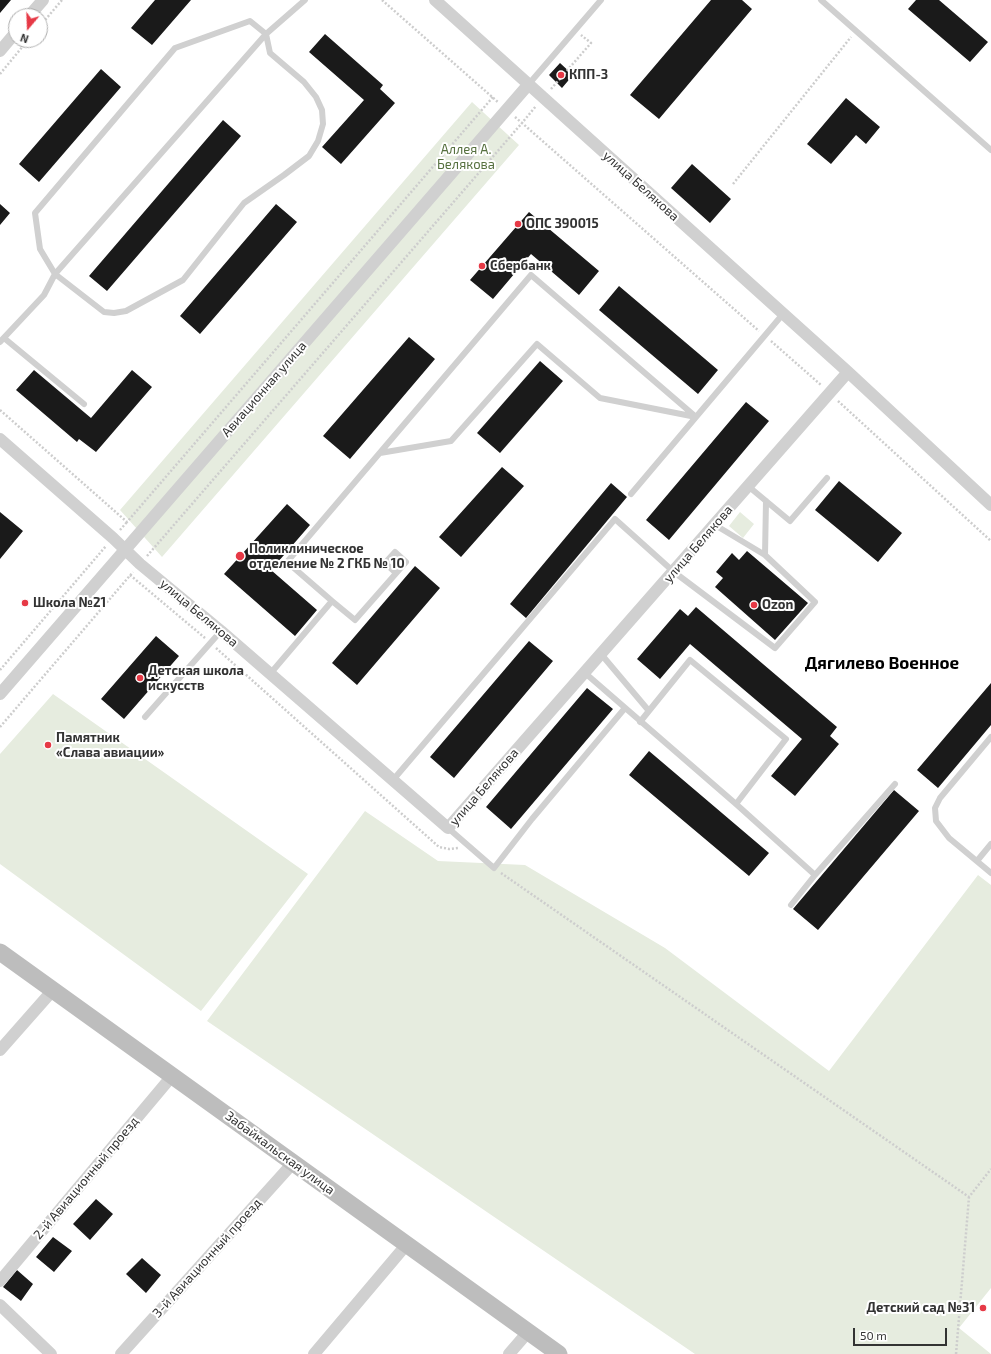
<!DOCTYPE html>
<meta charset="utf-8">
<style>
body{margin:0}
#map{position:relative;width:991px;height:1354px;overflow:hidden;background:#fff;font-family:"Exo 2",sans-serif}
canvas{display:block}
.north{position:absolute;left:8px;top:8px;width:40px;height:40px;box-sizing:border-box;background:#fff;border:1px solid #adadad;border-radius:50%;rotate:199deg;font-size:11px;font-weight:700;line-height:16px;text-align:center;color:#333}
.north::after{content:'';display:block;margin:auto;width:14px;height:18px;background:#e63946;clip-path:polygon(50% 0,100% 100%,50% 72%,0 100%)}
.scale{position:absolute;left:853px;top:1328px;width:94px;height:18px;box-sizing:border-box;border:2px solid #333;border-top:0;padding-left:5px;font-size:12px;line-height:14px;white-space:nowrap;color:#333;-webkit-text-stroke:3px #fff;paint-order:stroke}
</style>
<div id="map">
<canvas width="991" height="1354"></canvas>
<div class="north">N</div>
<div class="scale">50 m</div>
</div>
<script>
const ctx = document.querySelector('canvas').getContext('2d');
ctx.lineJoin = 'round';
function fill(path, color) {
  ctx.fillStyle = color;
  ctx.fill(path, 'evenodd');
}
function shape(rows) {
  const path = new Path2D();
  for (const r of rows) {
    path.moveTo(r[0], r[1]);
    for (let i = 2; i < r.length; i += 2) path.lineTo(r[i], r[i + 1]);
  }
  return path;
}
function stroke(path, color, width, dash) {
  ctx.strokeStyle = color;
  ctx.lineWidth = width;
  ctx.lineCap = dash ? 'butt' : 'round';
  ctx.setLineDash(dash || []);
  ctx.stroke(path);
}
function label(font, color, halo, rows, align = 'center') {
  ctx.font = font + ' "Exo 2",sans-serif';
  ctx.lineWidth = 4;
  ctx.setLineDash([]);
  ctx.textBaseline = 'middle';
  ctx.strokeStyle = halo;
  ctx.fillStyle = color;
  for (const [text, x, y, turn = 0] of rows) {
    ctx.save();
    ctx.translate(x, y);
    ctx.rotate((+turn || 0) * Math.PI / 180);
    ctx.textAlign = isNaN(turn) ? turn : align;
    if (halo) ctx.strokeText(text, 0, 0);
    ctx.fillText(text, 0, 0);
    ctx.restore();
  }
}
const green = shape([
 [472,102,519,145,162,557,120,510],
 [740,512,754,524,743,538,729,526],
 [53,694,308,874,201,1011,0,864,0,754],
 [365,811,438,861,525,865,665,948,829,1071,978,875,991,885,991,1288,959,1328,991,1354,695,1354,207,1021]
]);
const building = shape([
 [0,0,11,0,0,13],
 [155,0,191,0,152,45,131,28],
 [711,0,742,0,752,9,659,119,630,95],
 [916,0,939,0,988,42,970,62,908,9],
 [325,34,383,85,380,89,395,103,341,164,322,147,364,100,309,52],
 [560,63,573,75,562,88,549,75],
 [101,69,121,87,39,182,19,164],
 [846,98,880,127,866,144,856,135,831,164,807,144],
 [223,120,241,136,107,291,89,276],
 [692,164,731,199,710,223,671,188],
 [0,204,10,213,0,225],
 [276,204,297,222,200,334,180,316],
 [529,212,599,271,579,295,531,254,493,299,470,280],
 [619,286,718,370,698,394,599,310],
 [409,337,435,359,350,459,323,436],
 [540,361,563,381,500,453,477,433],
 [34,370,91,418,132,370,152,387,96,452,79,439,77,442,16,390],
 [746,402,769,421,669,540,646,520],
 [502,467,524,486,461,557,439,537],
 [839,481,902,533,878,562,815,510],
 [611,483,627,497,526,618,510,604],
 [287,504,310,525,271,570,317,610,295,636,224,574],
 [0,512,23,531,0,559],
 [747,551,808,603,775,640,715,587,723,578,716,572,732,553,739,560],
 [415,566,440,588,357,685,332,663],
 [696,607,837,727,830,736,839,744,795,796,771,776,802,739,690,644,660,679,637,659,680,609,688,616],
 [156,636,179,656,124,719,101,699],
 [529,641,553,661,454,778,430,757],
 [991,683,991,725,938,788,917,770],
 [587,688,613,709,511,829,486,807],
 [649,751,769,853,749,876,629,775],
 [894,790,919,811,818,930,793,909],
 [96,1199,113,1214,90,1240,73,1224],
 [53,1237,72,1251,54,1272,36,1257],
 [142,1258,161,1275,146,1293,126,1274],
 [17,1270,33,1284,21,1301,3,1287]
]);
const path = shape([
 [382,0,499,103],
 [40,26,62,0],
 [0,74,28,40],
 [551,89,591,43,581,35],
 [515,117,522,123,536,106],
 [733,184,851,37],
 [771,341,821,385],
 [838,401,991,541],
 [0,410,127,522,493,97],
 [120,530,127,522],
 [147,556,522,123,759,331],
 [130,575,205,638],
 [216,648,439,847,449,849,458,848],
 [0,670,106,546],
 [0,727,133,572],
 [501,873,969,1197,991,1169],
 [956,1354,969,1197]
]);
const lane = shape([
 [821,0,991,150],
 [528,85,601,0],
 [4,338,84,404],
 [0,342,44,295,55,274,40,249,35,213,175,48,250,21,266,34,270,53,304,82,316,97,322,110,323,124,318,141,309,156,284,175,244,203,183,280,126,311,114,313,104,312,55,274,266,34,305,0],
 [380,453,451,441,537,344,600,398,696,417,631,494],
 [748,486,790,521,827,478],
 [765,555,766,501],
 [332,601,355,620,406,562,395,552,385,563,396,573],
 [601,654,649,711],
 [585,673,736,804,815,875],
 [270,674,332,601,287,562,531,275,696,417,783,314],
 [145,717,221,631],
 [640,722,690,660,786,739,736,804],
 [991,737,940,798,935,808,936,821,949,838,991,873],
 [393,780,615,519,674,572,775,648,815,602,765,555,715,525],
 [448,828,494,868,532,819,625,708],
 [977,861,991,844],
 [791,905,815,875,895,784]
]);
const street = shape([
 [435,0,848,372,991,505],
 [29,16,43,0],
 [0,51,16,32],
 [0,439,113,538,140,564,221,631,448,828,848,372],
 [0,694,528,85],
 [0,1050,53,990],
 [0,1281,172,1076],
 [0,1305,51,1354],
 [121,1354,293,1163],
 [314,1354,407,1244],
 [509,1354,528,1332]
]);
const secondary = shape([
 [0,952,559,1354]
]);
const markers = [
 [561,75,4,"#e63946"],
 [518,224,4,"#e63946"],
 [482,266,4,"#e63946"],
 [240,556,5,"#e63946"],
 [25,603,4,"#e63946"],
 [754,605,4,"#e63946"],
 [140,678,4,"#e63946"],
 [48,745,4,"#e63946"],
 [983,1308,4,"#e63946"]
];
const poiNames = [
 ["КПП-3",569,75],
 ["ОПС 390015",526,224],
 ["Сбербанк",490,266],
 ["Поликлиническое",249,549],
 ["отделение № 2 ГКБ № 10",249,564],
 ["Школа №21",33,603],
 ["Ozon",762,605],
 ["Детская школа",148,671],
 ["искусств",148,686],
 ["Памятник",56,738],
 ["«Слава авиации»",56,753],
 ["Детский сад №31",975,1308,"right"]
];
const parkNames = [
 ["Аллея А.",466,150],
 ["Белякова",466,165]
];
const streetNames = [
 ["улица Белякова",641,186,42],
 ["Авиационная улица",264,389,-49],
 ["улица Белякова",698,544,-49],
 ["улица Белякова",199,613,40],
 ["улица Белякова",484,787,-49],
 ["Забайкальская улица",280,1153,36],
 ["2-й Авиационный проезд",86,1178,-50],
 ["3-й Авиационный проезд",207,1258,-48]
];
const districtNames = [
 ["Дягилево Военное",882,663]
];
fill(green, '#e6ecdf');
fill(building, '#1a1a1a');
stroke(path, '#cdcdcd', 2.5, [2, 2]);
stroke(lane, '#d0d0d0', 6);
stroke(street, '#d0d0d0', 12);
stroke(secondary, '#bdbdbd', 17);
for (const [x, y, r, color] of markers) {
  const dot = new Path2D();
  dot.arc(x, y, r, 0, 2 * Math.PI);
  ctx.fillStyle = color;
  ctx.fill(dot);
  stroke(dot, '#fff', 1.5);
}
label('bold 13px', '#333', '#fff', poiNames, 'left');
label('13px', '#56703f', '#fff', parkNames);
label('13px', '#333', '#fff', streetNames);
label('bold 17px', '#000', '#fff', districtNames);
</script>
